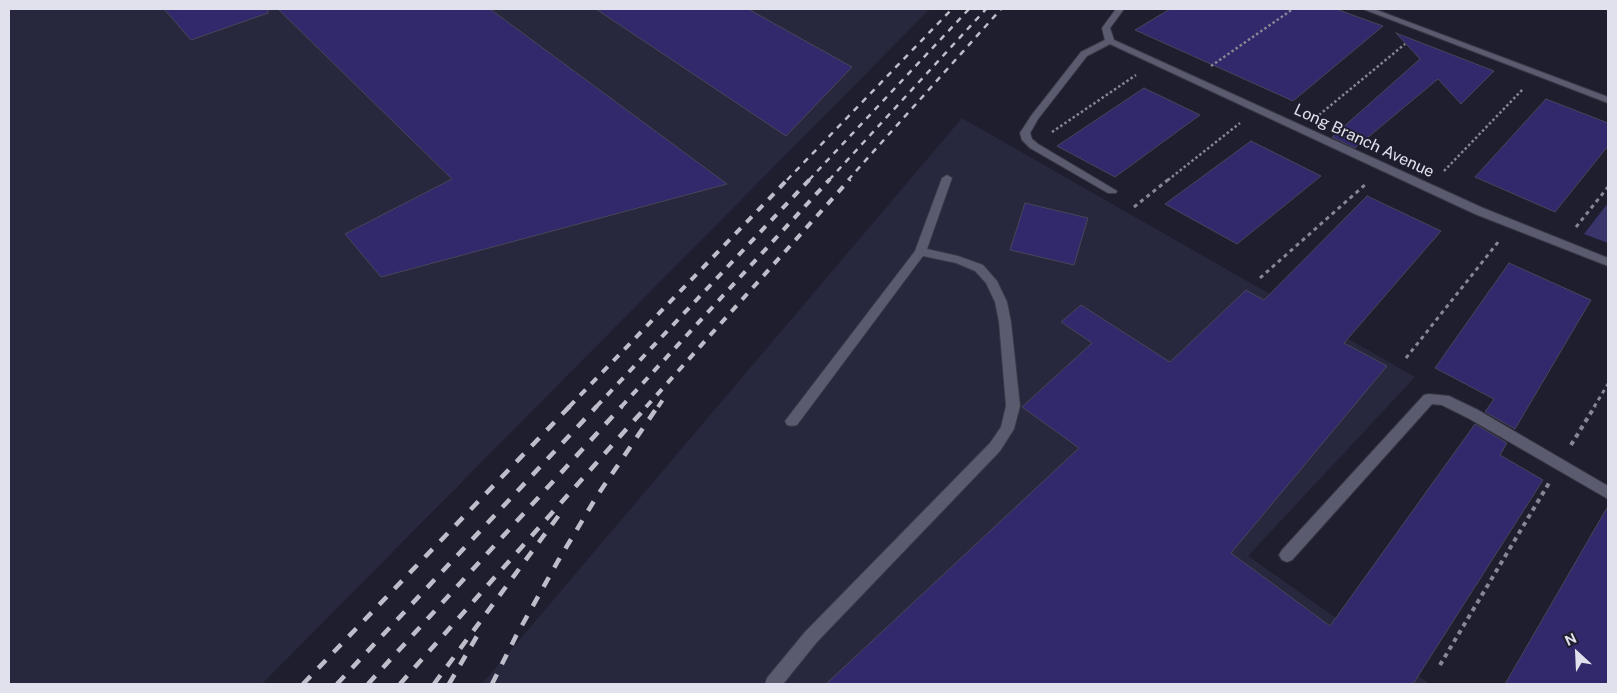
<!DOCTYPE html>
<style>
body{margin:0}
#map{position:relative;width:1617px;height:693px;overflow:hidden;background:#1e1e2f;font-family:"Public Sans",sans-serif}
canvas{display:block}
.frame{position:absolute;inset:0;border:10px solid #e0e1ec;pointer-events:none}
.north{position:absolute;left:1552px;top:628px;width:50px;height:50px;-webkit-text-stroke:4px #1e1e2f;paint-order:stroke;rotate:335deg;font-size:14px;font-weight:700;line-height:20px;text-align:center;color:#e0e1ec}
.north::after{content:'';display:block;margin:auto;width:18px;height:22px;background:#e0e1ec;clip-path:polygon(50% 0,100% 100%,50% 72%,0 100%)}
</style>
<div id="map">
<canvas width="1617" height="693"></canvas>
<div class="frame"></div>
<div class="north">N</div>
</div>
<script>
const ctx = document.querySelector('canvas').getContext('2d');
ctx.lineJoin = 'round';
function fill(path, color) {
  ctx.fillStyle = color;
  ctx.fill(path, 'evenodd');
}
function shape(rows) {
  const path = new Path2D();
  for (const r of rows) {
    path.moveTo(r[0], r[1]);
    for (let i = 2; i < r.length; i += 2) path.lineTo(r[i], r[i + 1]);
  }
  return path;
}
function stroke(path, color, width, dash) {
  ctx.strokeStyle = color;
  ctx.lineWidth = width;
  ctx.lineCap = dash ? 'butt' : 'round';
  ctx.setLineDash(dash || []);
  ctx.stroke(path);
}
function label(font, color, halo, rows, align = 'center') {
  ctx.font = font + ' "Public Sans",sans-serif';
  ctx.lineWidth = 4;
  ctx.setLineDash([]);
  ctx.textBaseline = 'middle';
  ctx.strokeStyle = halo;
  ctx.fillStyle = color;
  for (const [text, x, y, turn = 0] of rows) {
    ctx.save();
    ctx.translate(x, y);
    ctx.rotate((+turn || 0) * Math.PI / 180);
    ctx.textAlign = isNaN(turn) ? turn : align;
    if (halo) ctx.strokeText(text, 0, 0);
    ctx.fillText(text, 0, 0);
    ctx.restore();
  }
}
const built = shape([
 [9,9,930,9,262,684,9,684],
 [962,118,1415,377,1248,556,1430,684,482,684]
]);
const green = shape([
 [1608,203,1608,243,1584,234]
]);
const building = shape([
 [164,9,268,9,268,13,191,40,164,9],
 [278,9,490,9,727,184,381,277,345,234,452,179,278,9],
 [596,9,748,9,852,67,786,136,596,9],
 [1170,9,1336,9,1383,26,1293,101,1135,30,1170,9],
 [1396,33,1494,71,1461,104,1438,79,1355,148,1332,137,1420,59,1396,33],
 [1144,88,1200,115,1115,177,1057,146,1144,88],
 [1546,99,1608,123,1608,146,1555,212,1475,177,1546,99],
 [1251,141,1321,176,1237,244,1165,204,1251,141],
 [1367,196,1441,231,1344,343,1387,366,1231,553,1330,626,1475,424,1507,443,1500,455,1543,480,1413,684,826,684,1079,448,1022,407,1092,343,1061,322,1081,305,1170,362,1246,290,1264,300,1367,196],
 [1025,203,1088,218,1074,265,1010,250,1025,203],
 [1509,263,1591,300,1515,429,1485,412,1494,399,1435,368,1509,263],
 [1608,506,1608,684,1505,684,1608,506]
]);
const pathFar2 = shape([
 [1211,66,1293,9],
 [1319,115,1405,44],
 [1052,132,1136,75],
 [1444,171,1523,89],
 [1168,180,1240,123]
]);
const pathFar1 = shape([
 [1134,207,1169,179],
 [1576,227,1608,187],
 [1260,278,1367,183],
 [1406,358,1499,241],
 [1594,407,1608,384]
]);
const path = shape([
 [1571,445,1595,406],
 [1440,665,1549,483]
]);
const minor = shape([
 [1116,9,1124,9,1110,28,1114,40,1483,208,1608,258,1608,266,1475,214,1110,44,1087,56,1038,119,1030,133,1032,139,1038,144,1117,191,1116,193,1108,193,1030,148,1022,140,1020,133,1031,116,1081,52,1105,40,1102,28,1116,9],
 [1363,9,1374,9,1608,97,1608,103,1363,9],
 [947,175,952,178,927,249,958,256,983,265,997,281,1007,302,1011,322,1020,406,1014,429,1000,451,817,642,783,684,765,684,767,678,805,632,990,443,1001,427,1006,406,999,322,995,302,986,283,975,271,956,263,923,256,797,425,792,426,787,425,785,421,915,251,942,178,947,175],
 [1429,394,1449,396,1478,410,1608,486,1608,499,1468,418,1442,405,1432,404,1292,560,1287,562,1282,560,1279,555,1282,550,1424,395,1429,394]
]);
const railFar2 = shape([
 [787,180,952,9],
 [809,180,969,9],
 [829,180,986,9],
 [848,180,1001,9]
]);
const railFar1 = shape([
 [569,407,788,179],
 [596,407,810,179],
 [621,407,830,179],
 [646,407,850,179],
 [658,407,666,395]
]);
const rail = shape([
 [303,684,570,406],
 [337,684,597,406],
 [368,684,622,406],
 [400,684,647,406],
 [434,684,559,515],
 [449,684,477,636],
 [492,684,516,636,558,561,597,496,658,406]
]);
const streetNames = [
 ["Long Branch Avenue",1364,141,25]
];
fill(built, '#27273d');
fill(green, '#39356b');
fill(building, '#31296b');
stroke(building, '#464659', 1);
stroke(minor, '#383846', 2);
stroke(pathFar2, '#868694', 2.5, [2.5, 2.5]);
stroke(pathFar1, '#868694', 3, [4, 4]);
stroke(path, '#868694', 4, [4.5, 4.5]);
fill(minor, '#5b5b6f');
stroke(railFar2, '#bdbeca', 2.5, [6, 6]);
stroke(railFar1, '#bdbeca', 4, [8, 8]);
stroke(rail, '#bdbeca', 4.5, [11, 11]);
label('16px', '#e0e1ec', '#1e1e2f', streetNames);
</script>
